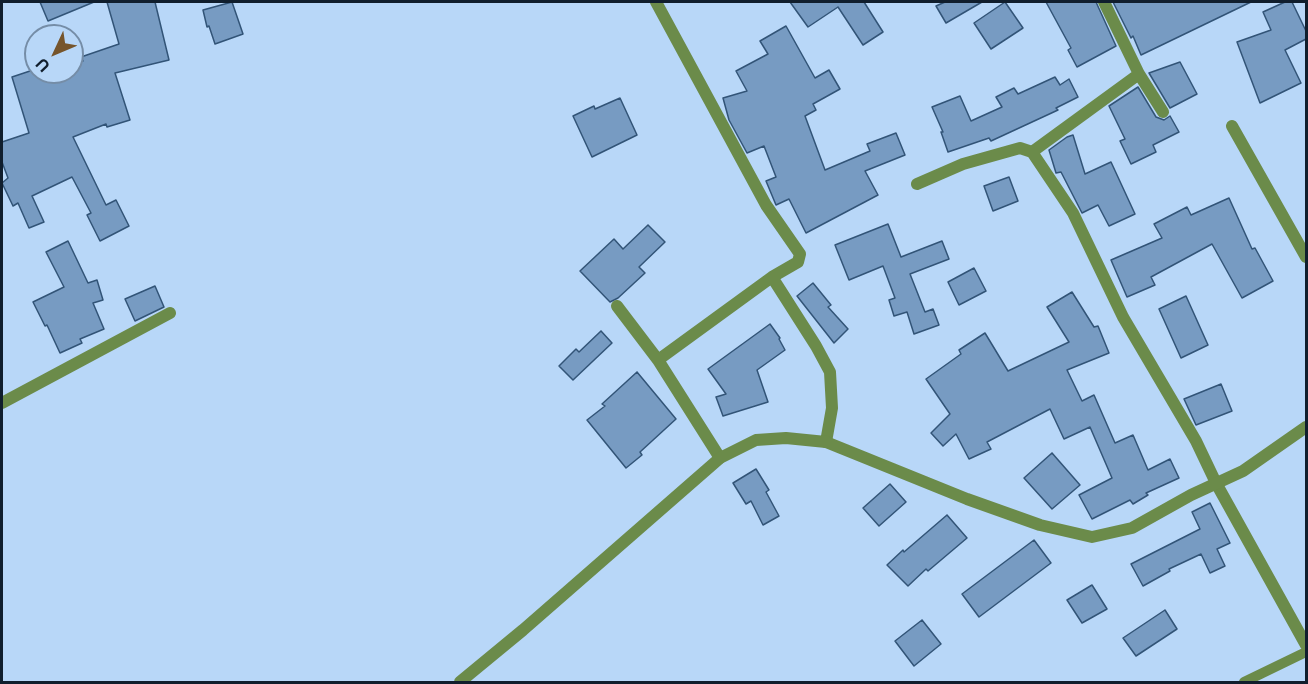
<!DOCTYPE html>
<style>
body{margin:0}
#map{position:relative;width:1308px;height:684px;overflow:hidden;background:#b8d7f8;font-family:Inter,sans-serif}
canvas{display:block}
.frame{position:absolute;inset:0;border:3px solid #101e2d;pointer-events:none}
.north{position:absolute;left:24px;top:24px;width:60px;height:60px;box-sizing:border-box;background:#b8d7f8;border:2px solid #758da7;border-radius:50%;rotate:226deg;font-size:16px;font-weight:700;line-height:24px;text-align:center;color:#101e2d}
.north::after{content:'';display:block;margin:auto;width:21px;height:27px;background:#76552c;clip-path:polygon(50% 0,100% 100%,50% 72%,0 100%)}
</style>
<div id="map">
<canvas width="1308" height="684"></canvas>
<div class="frame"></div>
<div class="north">U</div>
</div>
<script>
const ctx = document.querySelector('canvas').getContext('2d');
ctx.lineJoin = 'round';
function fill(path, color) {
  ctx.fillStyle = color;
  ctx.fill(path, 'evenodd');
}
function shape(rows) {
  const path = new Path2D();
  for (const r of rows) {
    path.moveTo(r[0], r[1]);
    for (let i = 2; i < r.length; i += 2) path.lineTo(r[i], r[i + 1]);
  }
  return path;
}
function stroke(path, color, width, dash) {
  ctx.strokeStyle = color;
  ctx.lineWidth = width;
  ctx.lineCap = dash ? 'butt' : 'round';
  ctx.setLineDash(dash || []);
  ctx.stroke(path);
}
const building = shape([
 [40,2,94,2,48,21,40,2],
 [107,2,155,2,169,60,115,73,130,120,107,127,106,124,73,137,106,205,116,200,129,226,100,241,87,215,91,213,72,177,32,196,44,222,29,228,18,203,13,206,2,183,8,178,2,162,2,142,29,133,12,77,36,69,36,72,72,72,72,64,83,61,81,57,119,44,107,2],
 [232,2,243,34,215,44,209,26,207,27,203,10,232,2],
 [790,2,864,2,883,32,863,45,838,7,808,27,790,2],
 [945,2,982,2,946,23,936,6,945,2],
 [1005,2,1023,28,991,49,974,23,1005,2],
 [1046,2,1096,2,1116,46,1077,67,1068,50,1071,48,1046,2],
 [1113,2,1251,2,1141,55,1133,36,1131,38,1113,2],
 [1285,2,1292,2,1306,31,1306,39,1285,50,1301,83,1260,103,1237,42,1271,30,1263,12,1285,2],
 [786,26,815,78,829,70,840,89,813,104,816,110,805,116,825,170,870,151,867,144,896,133,905,155,865,171,878,195,806,233,789,199,776,205,766,181,776,177,764,146,747,153,729,120,723,98,747,91,736,71,768,54,760,41,786,26],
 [1180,62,1197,94,1170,108,1149,73,1180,62],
 [1055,77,1060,85,1069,79,1078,97,1056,108,1058,110,991,141,989,138,948,152,941,132,943,132,932,107,960,96,971,121,1002,107,996,97,1014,88,1018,94,1055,77],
 [1138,87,1156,117,1164,120,1170,116,1179,132,1153,145,1156,152,1131,164,1120,141,1125,139,1109,106,1138,87],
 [620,98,637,135,592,157,573,116,594,106,595,109,620,98],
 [1073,135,1085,174,1111,162,1135,214,1109,226,1098,205,1082,213,1061,172,1056,173,1049,150,1067,137,1073,135],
 [1009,177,1018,201,993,211,984,186,1009,177],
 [1229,198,1252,249,1255,248,1273,281,1242,298,1212,244,1151,277,1155,285,1127,297,1111,260,1162,238,1154,224,1187,207,1191,215,1229,198],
 [888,224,901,257,942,241,949,259,910,274,925,312,933,309,939,325,914,334,907,312,894,316,889,300,895,298,883,266,849,280,835,245,888,224],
 [648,225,665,242,639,267,645,273,618,298,610,302,580,271,614,239,623,249,648,225],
 [68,241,88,283,97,280,103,300,93,303,104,329,80,339,82,343,60,353,47,325,45,326,33,302,64,287,46,252,68,241],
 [974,268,986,291,959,305,948,282,974,268],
 [813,283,831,305,828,307,848,329,834,343,797,296,813,283],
 [155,286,164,307,135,321,125,299,155,286],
 [1072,292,1094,327,1098,326,1109,353,1067,370,1082,401,1094,395,1115,443,1133,435,1148,470,1170,459,1179,478,1146,493,1148,495,1133,504,1130,500,1092,519,1079,495,1112,478,1090,427,1064,439,1050,409,987,442,991,449,969,459,956,434,943,446,931,433,950,414,926,379,961,354,959,350,985,333,1008,371,1069,342,1047,307,1072,292],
 [1186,296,1208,345,1181,358,1159,309,1186,296],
 [770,324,780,338,779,339,785,350,757,370,768,402,723,416,716,397,726,394,708,369,770,324],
 [601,331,612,343,573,380,559,366,576,349,579,352,601,331],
 [637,372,676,419,640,452,642,455,626,468,587,420,605,406,602,404,637,372],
 [1221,384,1232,411,1196,425,1184,399,1221,384],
 [1052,453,1080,485,1052,509,1024,478,1052,453],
 [756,469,769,490,766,492,779,516,763,525,751,501,746,504,733,483,756,469],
 [890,484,906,502,879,526,863,508,890,484],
 [1210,503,1230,543,1217,549,1225,566,1210,573,1201,554,1169,569,1170,571,1143,586,1131,564,1200,529,1192,512,1210,503],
 [947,515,967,538,928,571,926,569,908,586,887,565,903,550,904,552,947,515],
 [1034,540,1051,563,979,617,962,594,1034,540],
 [1092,585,1107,609,1082,623,1067,600,1092,585],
 [1165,610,1177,629,1136,656,1123,638,1165,610],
 [922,620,941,644,914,666,895,641,922,620]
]);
const service = shape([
 [1244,682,1306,652]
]);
const minor = shape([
 [656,2,766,205,800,254,798,262,772,277,816,346,830,372,832,408,826,442],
 [1104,2,1139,74,1163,112],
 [1232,126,1306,257],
 [1032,152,1139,74],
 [917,184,963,164,1020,148,1032,152,1073,213,1123,317,1196,441,1216,483,1306,645],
 [617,306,658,360,720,458],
 [658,360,772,277],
 [2,403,170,313]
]);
const tertiary = shape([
 [460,682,523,630,720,458,756,440,786,438,826,442,967,499,1040,525,1092,537,1132,528,1191,495,1243,471,1306,427]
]);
fill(building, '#779bc2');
stroke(building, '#325477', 1.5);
stroke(service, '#6b8b4a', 10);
stroke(minor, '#6b8b4a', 12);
stroke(tertiary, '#6b8b4a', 12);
</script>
